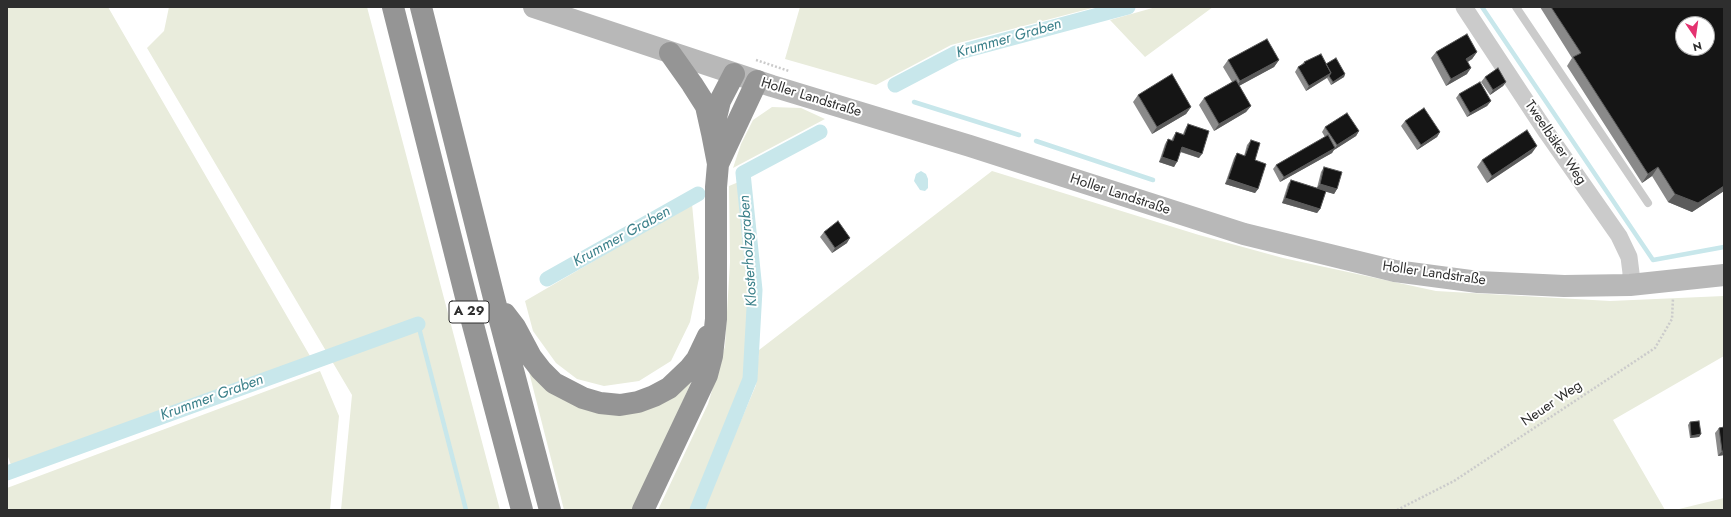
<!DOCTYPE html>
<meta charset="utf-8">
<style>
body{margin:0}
#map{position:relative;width:1731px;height:517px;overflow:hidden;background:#fff;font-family:Jost,sans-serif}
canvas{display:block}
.frame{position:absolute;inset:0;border:8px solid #2e2e2e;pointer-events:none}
.north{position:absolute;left:1675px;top:16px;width:40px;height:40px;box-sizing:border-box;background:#fff;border:1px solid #ababab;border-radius:50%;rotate:167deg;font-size:11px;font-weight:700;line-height:16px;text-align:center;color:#2e2e2e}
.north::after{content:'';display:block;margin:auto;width:14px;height:18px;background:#e43270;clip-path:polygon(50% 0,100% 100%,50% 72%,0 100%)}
</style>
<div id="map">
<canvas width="1731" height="517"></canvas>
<div class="frame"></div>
<div class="north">N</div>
</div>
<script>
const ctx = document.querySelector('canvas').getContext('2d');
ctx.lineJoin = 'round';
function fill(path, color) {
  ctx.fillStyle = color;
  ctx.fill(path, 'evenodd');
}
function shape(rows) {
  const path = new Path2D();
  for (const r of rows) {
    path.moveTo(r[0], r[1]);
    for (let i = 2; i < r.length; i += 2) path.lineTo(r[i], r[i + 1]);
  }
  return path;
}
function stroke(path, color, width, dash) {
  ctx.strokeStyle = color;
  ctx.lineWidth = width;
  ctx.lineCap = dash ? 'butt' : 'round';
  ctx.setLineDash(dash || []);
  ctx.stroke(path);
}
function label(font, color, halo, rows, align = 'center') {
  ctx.font = font + ' Jost,sans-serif';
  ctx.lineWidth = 4;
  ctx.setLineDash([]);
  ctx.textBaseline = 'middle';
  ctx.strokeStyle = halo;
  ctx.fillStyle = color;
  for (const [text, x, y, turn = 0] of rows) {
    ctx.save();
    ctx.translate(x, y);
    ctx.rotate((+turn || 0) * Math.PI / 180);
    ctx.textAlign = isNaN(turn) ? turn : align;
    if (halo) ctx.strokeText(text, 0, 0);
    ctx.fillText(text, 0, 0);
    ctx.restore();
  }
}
const green = shape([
 [7,7,108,7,310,356,11,465,7,454],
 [169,7,367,7,500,510,341,510,352,395,147,48,164,31],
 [800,7,1096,7,951,45,876,85,785,59],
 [1156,7,1213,7,1145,57,1110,20],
 [772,107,801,108,825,119,733,168,741,144,753,120],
 [992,171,1199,235,1283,258,1436,291,1610,301,1724,296,1724,356,1613,420,1665,510,703,510,756,385,759,350],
 [741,181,751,289,744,379,691,510,658,510,708,404,725,346,730,262,729,186],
 [692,204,699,278,690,322,671,361,639,381,604,386,577,379,556,363,533,331,525,301],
 [320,371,339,416,330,510,7,510,7,488],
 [696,371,635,510,564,510,529,372,598,411],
 [1724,498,1724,510,1675,510]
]);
const water = shape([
 [921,171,926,174,928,179,928,188,925,191,920,190,914,181,916,174]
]);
const stream = shape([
 [1482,7,1653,260,1724,247],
 [914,102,1019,135],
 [1036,141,1153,180],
 [418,324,466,510]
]);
const canal = shape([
 [895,85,956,53,1128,7],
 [547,279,698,194],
 [7,473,418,324],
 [697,510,750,379,755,290,743,173,820,132]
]);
const path = shape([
 [756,60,789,71],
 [1397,510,1454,481,1655,348,1672,319,1673,298]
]);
const service = shape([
 [1516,7,1648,203]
]);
const minor = shape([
 [1464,7,1547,133,1619,236,1629,257,1631,273,1630,285]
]);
const secondary = shape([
 [534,7,772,86,970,146,1244,234,1395,271,1478,282,1564,286,1630,285,1724,275]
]);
const motorway = shape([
 [393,7,472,321,522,510],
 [421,7,495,302,550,510],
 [713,130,720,101,734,74],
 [718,164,757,81],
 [505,314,515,327,531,357,541,370,554,383,583,398,600,403,620,405,638,402,654,396,669,388,689,369,697,359,708,336],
 [643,510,707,375,712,356,716,319,716,187,718,164,712,133,706,106,692,84,670,53]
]);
const wall = shape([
 [1540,7,1724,7,1724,191,1692,212,1668,202,1652,176,1642,183,1567,66,1572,58],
 [1436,52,1477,52,1472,59,1468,62,1467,74,1446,86,1431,58],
 [1228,60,1279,60,1274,67,1239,86,1251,106,1246,112,1214,131,1199,105,1204,98,1232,82,1223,67],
 [1304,62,1326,64,1345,74,1344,77,1331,85,1327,78,1306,91,1295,72,1298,67,1301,65],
 [1485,77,1506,82,1503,86,1490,95,1481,82],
 [1459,94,1491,101,1487,106,1467,117,1456,98],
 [1138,95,1191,107,1186,114,1152,134,1133,102],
 [1405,121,1440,132,1437,137,1417,150,1401,126],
 [1188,124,1199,158,1180,152,1174,167,1159,162,1165,144,1168,139,1171,141,1173,137,1176,132,1183,134,1185,129],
 [1325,127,1359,131,1356,136,1334,150,1332,153,1280,182,1273,169,1276,165,1325,137,1322,132],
 [1251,140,1255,160,1258,189,1255,193,1225,184,1234,158,1237,153,1244,156,1247,145],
 [1532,153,1487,183,1477,167,1482,160],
 [1324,167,1337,189,1334,194,1325,191,1320,209,1317,213,1282,203,1288,184,1291,180,1317,188,1321,172],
 [824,232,847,243,832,253,820,237],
 [1690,422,1701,434,1699,437,1690,438,1688,425],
 [1724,427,1724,455,1718,456,1715,433,1719,428]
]);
const shadedWall = shape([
 [1477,52,1472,59,1462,65,1466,59],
 [1279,60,1274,67,1235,88,1240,81],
 [1471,68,1467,74,1446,86,1451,79],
 [1331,73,1328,77,1306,91,1309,86],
 [1345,74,1344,77,1331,85,1333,82],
 [1506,82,1503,86,1490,95,1493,90],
 [1491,101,1487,106,1467,117,1470,113],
 [1251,106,1246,112,1214,131,1219,124],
 [1191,107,1186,114,1152,134,1157,127],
 [1359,131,1356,136,1334,150,1337,145],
 [1440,132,1437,137,1417,150,1421,145],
 [1537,146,1532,153,1487,183,1492,176],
 [1182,147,1202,154,1199,158,1179,151],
 [1335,148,1332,153,1280,182,1284,177],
 [1162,157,1177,162,1174,167,1159,162],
 [1658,167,1652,176,1642,183,1648,174],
 [1228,179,1258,189,1255,193,1225,184],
 [1320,184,1337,189,1334,194,1316,189],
 [1724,186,1724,191,1692,212,1668,202,1675,194],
 [1285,198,1320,209,1317,213,1282,203],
 [850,238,847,243,832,253,835,248],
 [1701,434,1699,437,1690,438,1691,436],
 [1722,451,1724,451,1724,455,1718,456]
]);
const building = shape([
 [1551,7,1724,7,1724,186,1698,203,1675,194,1658,167,1648,174,1573,57,1581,53,1551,7],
 [1683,24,1707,24,1707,48,1683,48,1683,24],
 [1467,34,1477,52,1466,59,1471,68,1451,79,1436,52,1467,34],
 [1267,39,1279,60,1240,81,1228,60,1267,39],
 [1321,54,1331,73,1309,86,1298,67,1305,63,1304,62,1321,54],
 [1336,58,1345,74,1333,82,1329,76,1331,73,1326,64,1336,58],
 [1498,68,1506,82,1493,90,1485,77,1498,68],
 [1172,74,1191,107,1157,127,1138,95,1172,74],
 [1236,80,1251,106,1219,124,1204,98,1236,80],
 [1480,82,1491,101,1470,113,1459,94,1480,82],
 [1424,108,1440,132,1421,145,1405,121,1424,108],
 [1347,113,1359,131,1337,145,1325,127,1347,113],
 [1188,124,1209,131,1202,154,1182,147,1177,162,1162,157,1168,139,1173,141,1176,132,1184,135,1188,124],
 [1527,130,1537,146,1492,176,1482,160,1527,130],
 [1328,135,1335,148,1284,177,1276,165,1328,135],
 [1251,140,1260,143,1255,160,1266,164,1258,189,1228,179,1237,153,1245,156,1251,140],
 [1324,167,1342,172,1337,189,1320,184,1324,167],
 [1291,180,1326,191,1320,209,1285,198,1291,180],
 [838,221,850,238,835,248,824,232,838,221],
 [1699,421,1701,434,1691,436,1690,422,1699,421],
 [1724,427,1724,451,1722,451,1719,428,1724,427]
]);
const shields = [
 [469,312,40]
];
const shieldNames = [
 ["A 29",469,312]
];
const streetNames = [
 ["Holler Landstraße",811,98,17],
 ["Tweelbäker Weg",1555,143,56],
 ["Holler Landstraße",1120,195,18],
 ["Holler Landstraße",1434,274,8],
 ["Neuer Weg",1552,404,-34]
];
const waterNames = [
 ["Krummer Graben",1009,39,-16],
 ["Krummer Graben",622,237,-29],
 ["Klosterholzgraben",749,251,-94],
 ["Krummer Graben",212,398,-20]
];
fill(green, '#e9ecdc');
fill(water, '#c8e7eb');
stroke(stream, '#c8e7eb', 4.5);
stroke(canal, '#c8e7eb', 15);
stroke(path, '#cbcbcb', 2.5, [2, 2]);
stroke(service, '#cbcbcb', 8);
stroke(minor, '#cbcbcb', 17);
stroke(secondary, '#b8b8b8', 22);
stroke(motorway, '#959595', 22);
fill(wall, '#8a8a8a');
fill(shadedWall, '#5b5b5b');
fill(building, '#151515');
stroke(building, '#5b5b5b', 1);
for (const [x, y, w] of shields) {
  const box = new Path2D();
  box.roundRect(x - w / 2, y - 11, w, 22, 3);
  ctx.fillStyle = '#fff';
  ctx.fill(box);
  stroke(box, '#2e2e2e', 1);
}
label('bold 13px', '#2e2e2e', null, shieldNames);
label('14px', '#2e2e2e', '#fff', streetNames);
label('italic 15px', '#3b808a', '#fff', waterNames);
</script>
